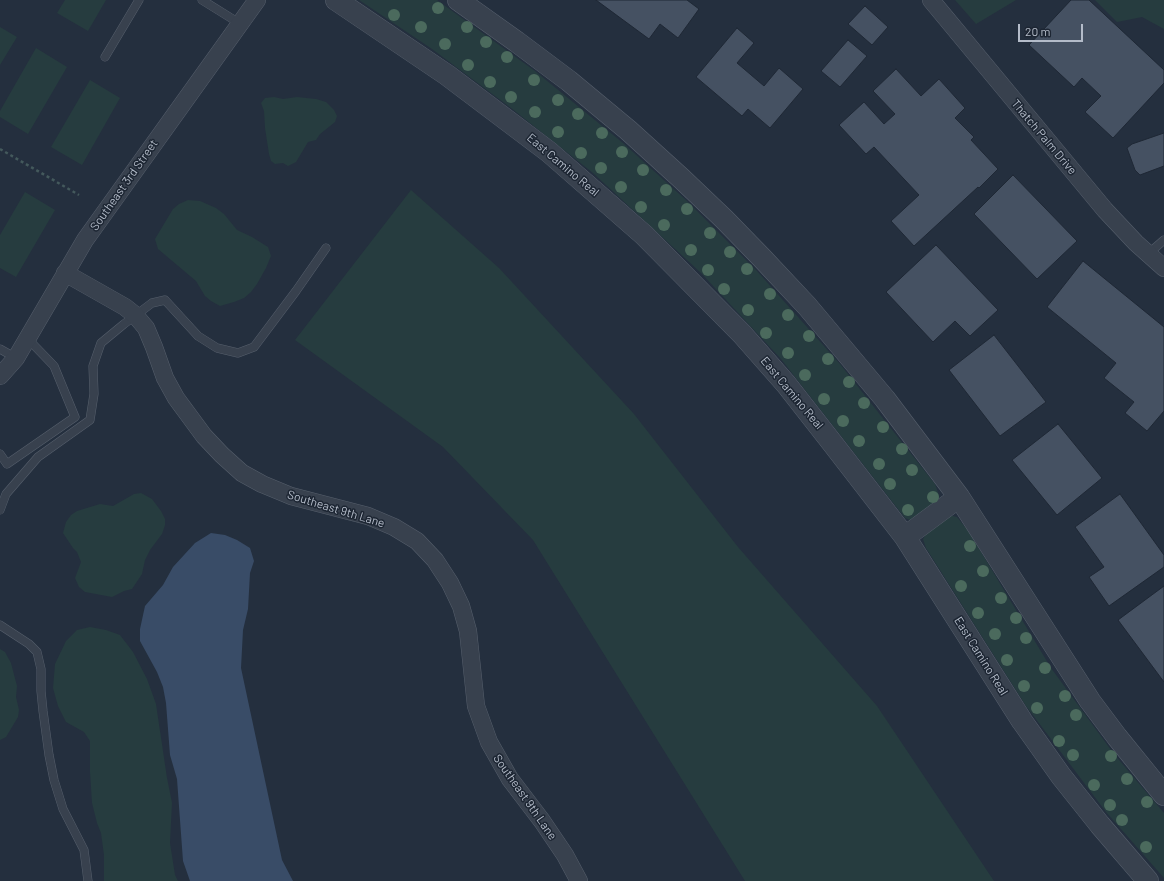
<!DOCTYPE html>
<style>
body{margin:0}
#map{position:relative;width:1164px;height:881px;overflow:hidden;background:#242f3e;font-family:Barlow,sans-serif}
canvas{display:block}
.scale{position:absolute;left:1018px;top:24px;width:65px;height:18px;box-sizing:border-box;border:2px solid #b4bcc9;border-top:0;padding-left:5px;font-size:12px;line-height:14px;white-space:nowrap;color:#b4bcc9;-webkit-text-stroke:3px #1d2633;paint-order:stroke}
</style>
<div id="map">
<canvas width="1164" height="881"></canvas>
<div class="scale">20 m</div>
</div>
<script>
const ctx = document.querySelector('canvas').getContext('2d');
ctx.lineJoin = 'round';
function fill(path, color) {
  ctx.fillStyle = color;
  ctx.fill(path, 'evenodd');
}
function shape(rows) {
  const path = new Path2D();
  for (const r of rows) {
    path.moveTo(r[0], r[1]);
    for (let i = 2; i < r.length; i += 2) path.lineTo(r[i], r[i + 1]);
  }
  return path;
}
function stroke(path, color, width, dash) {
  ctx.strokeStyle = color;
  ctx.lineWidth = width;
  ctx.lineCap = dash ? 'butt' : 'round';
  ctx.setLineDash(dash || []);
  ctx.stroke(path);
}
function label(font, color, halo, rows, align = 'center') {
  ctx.font = font + ' Barlow,sans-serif';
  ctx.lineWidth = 3;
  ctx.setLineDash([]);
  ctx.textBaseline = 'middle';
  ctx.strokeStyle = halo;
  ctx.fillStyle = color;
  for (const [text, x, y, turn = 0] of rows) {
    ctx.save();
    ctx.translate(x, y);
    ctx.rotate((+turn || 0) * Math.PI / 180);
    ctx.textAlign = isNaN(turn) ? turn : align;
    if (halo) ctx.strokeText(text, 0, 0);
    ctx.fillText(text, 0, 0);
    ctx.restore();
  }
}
const green = shape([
 [65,0,106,0,88,31,57,13],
 [359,0,437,0,535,71,623,143,687,201,757,271,840,364,935,484,939,495,938,503,921,517,910,520,905,518,781,359,701,273,593,173,511,108,432,49],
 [955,0,1016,0,976,24],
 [1095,0,1164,0,1164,29,1142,17,1117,22],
 [0,27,17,37,0,65],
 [36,48,67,67,28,134,0,117,0,111],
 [90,80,120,98,82,165,51,147],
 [274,97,283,99,297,97,316,99,326,102,334,110,337,116,335,122,320,134,316,140,308,142,296,162,288,166,283,163,275,164,271,161,269,154,265,128,264,111,261,103,265,98],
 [411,190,499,268,634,414,738,547,877,706,994,881,745,881,533,540,443,447,295,340],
 [25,192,55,210,16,277,0,268,0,235],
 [188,200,200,201,216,208,224,214,237,230,252,237,268,247,271,256,266,268,257,284,251,292,244,298,234,302,220,306,211,301,205,296,196,281,158,249,155,239,173,209,179,204],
 [141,493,152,499,161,511,165,519,165,525,162,534,150,550,145,560,142,574,132,589,124,591,112,597,85,592,79,587,75,578,81,562,77,552,73,548,63,533,66,522,71,515,77,511,100,504,113,506,134,494],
 [949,515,957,517,969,532,1051,668,1114,754,1164,813,1164,878,1106,812,1026,706,926,548,923,539,927,532],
 [90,627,106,630,120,635,133,652,147,679,156,704,167,778,172,803,170,843,175,875,178,881,104,881,104,855,101,833,97,823,92,803,90,772,90,741,84,732,66,722,58,706,53,688,55,664,66,641,77,630],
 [0,649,5,652,11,663,17,686,16,697,19,710,18,717,6,737,0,740]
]);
const water = shape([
 [211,533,225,535,237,540,250,548,254,561,250,573,248,609,243,630,241,668,282,860,293,881,190,881,183,861,177,779,170,755,166,703,163,687,157,672,140,641,140,629,145,606,163,585,173,567,195,543]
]);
const building = shape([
 [596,0,687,0,699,9,678,38,660,24,649,39,596,0],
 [1071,0,1089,0,1164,70,1164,83,1113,138,1085,112,1101,96,1082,78,1074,87,1029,45,1071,0],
 [865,6,888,27,872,45,848,24,865,6],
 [737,28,754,43,737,63,764,86,779,68,803,89,770,128,748,109,742,116,696,77,737,28],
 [848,40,867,56,840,87,821,71,848,40],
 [896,69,921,96,939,79,965,108,955,118,974,137,971,140,998,169,979,188,978,187,914,246,891,221,919,195,874,147,866,154,839,125,864,102,884,124,895,114,873,91,896,69],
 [1164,133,1164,166,1140,175,1135,170,1127,148,1132,144,1164,133],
 [1013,175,1077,241,1037,279,974,214,1013,175],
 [936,245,998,310,970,336,955,321,933,342,886,292,936,245],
 [1083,261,1164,327,1164,411,1147,431,1125,413,1134,402,1104,378,1116,363,1047,307,1083,261],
 [994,335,1046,402,1000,436,949,370,994,335],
 [1058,424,1102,478,1057,515,1012,460,1058,424],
 [1120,494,1164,555,1164,567,1109,606,1089,577,1104,567,1075,527,1120,494],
 [1164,586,1164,682,1118,620,1164,586]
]);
const path = shape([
 [0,149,79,195]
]);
const service = shape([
 [202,0,239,23],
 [105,57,139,0],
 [1148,254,1164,240],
 [0,349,16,358],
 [0,454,7,464,75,417,54,366,27,338],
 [0,510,6,494,38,457,90,420,94,394,93,366,101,343,124,324,152,303,165,300,198,336,217,348,238,353,254,347,296,291,326,248],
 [0,625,29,644,37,652,41,669,41,691,43,711,49,755,54,780,63,809,84,850,88,881]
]);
const minor = shape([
 [931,0,1105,210,1136,243,1164,268],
 [65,273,125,307,135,315,146,328,154,347,165,378,176,398,204,436,222,455,242,473,262,484,291,496,368,516,394,527,417,541,435,560,450,583,461,606,468,631,476,706,489,742,510,779,542,821,565,855,579,881],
 [0,376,16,358,85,240,257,0]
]);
const tertiary = shape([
 [336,0,447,75,549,152,644,235,742,334,786,384,833,444,905,537,1022,721,1061,776,1100,825,1148,881],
 [458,0,517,42,569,81,628,130,682,179,724,219,762,258,807,306,885,399,959,497,1090,701,1117,737,1164,795],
 [905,537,959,497]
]);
const trees = [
 [438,8],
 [394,15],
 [421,27],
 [467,27],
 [486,42],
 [445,44],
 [507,57],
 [468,65],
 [534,80],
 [490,82],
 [511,97],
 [558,100],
 [535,112],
 [578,114],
 [558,132],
 [602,133],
 [622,152],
 [581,153],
 [601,168],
 [643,170],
 [621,187],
 [666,190],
 [641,207],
 [687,209],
 [664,225],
 [710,233],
 [691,250],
 [730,252],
 [747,269],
 [708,270],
 [724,289],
 [770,294],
 [748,310],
 [788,315],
 [766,333],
 [809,336],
 [788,353],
 [828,359],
 [805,375],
 [849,382],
 [824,399],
 [864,403],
 [843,421],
 [883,427],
 [859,441],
 [902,449],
 [879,464],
 [912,470],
 [890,484],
 [933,497],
 [908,510],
 [970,546],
 [983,571],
 [961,586],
 [1001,598],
 [978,613],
 [1016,618],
 [995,634],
 [1026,638],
 [1007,660],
 [1045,668],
 [1024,686],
 [1065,696],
 [1037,708],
 [1076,715],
 [1059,741],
 [1073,755],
 [1111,756],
 [1127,779],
 [1094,785],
 [1147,802],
 [1110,805],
 [1122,820],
 [1146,847]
];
const streetNames = [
 ["Thatch Palm Drive",1044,137,50],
 ["East Camino Real",563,165,40],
 ["Southeast 3rd Street",124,185,-55],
 ["East Camino Real",792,393,50],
 ["Southeast 9th Lane",336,509,17],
 ["East Camino Real",981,656,58],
 ["Southeast 9th Lane",525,797,55]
];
fill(green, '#263c3f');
fill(water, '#394c67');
fill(building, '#455162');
stroke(building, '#1f2835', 1);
stroke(service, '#565f6c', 9);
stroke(minor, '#565f6c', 18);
stroke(tertiary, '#565f6c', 22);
stroke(path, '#44595c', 2.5, [3, 3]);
stroke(service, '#38414e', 8);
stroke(minor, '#38414e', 17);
stroke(tertiary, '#38414e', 21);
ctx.fillStyle = '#4b6a5d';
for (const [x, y] of trees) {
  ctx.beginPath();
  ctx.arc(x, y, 6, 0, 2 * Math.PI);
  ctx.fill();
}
label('12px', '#b4bcc9', '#1d2633', streetNames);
</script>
